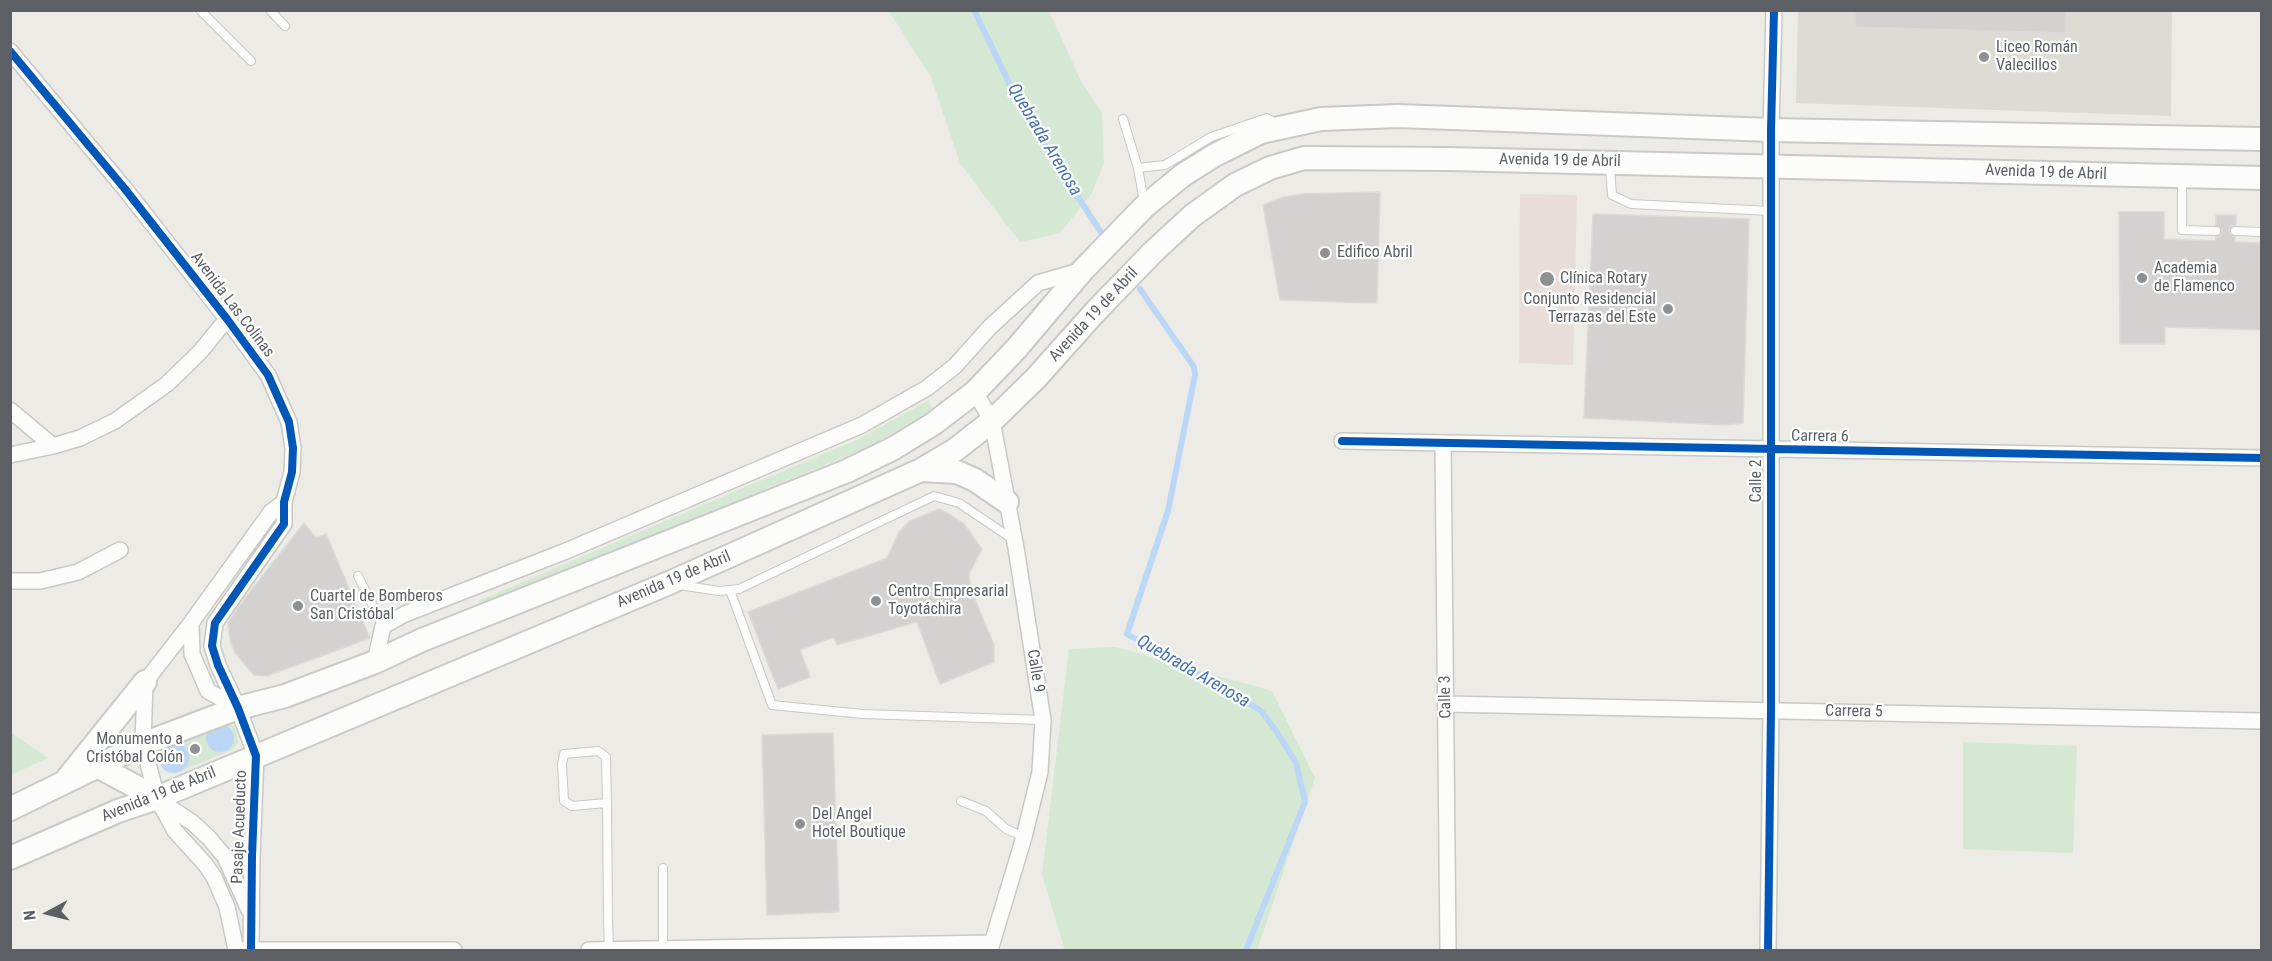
<!DOCTYPE html>
<meta charset="utf-8">
<style>
body{margin:0}
#map{position:relative;width:2272px;height:961px;overflow:hidden;background:#ecebe6;font-family:"Roboto Condensed",sans-serif}
canvas{display:block}
.frame{position:absolute;inset:0;border:12px solid #5c5f64;pointer-events:none}
.north{position:absolute;left:18px;top:883px;width:60px;height:60px;-webkit-text-stroke:4px #fff;paint-order:stroke;rotate:263deg;font-size:16px;font-weight:700;line-height:24px;text-align:center;color:#5c5f64}
.north::after{content:'';display:block;margin:auto;width:21px;height:27px;background:#5c5f64;clip-path:polygon(50% 0,100% 100%,50% 72%,0 100%)}
</style>
<div id="map">
<canvas width="2272" height="961"></canvas>
<div class="frame"></div>
<div class="north">N</div>
</div>
<script>
const ctx = document.querySelector('canvas').getContext('2d');
ctx.lineJoin = 'round';
function fill(path, color) {
  ctx.fillStyle = color;
  ctx.fill(path, 'evenodd');
}
function shape(rows) {
  const path = new Path2D();
  for (const r of rows) {
    if (r.length === 3) {
      path.moveTo(r[0] + r[2], r[1]);
      path.arc(r[0], r[1], r[2], 0, 2 * Math.PI);
      continue;
    }
    path.moveTo(r[0], r[1]);
    for (let i = 2; i < r.length; i += 2) path.lineTo(r[i], r[i + 1]);
  }
  return path;
}
function stroke(path, color, width, dash) {
  ctx.strokeStyle = color;
  ctx.lineWidth = width;
  ctx.lineCap = dash ? 'butt' : 'round';
  ctx.setLineDash(dash || []);
  ctx.stroke(path);
}
function label(font, color, halo, rows, align = 'center') {
  ctx.font = font + ' "Roboto Condensed",sans-serif';
  ctx.lineWidth = 4.5;
  ctx.setLineDash([]);
  ctx.textBaseline = 'middle';
  ctx.strokeStyle = halo;
  ctx.fillStyle = color;
  for (const [text, x, y, turn = 0] of rows) {
    ctx.save();
    ctx.translate(x, y);
    ctx.rotate((+turn || 0) * Math.PI / 180);
    ctx.textAlign = isNaN(turn) ? turn : align;
    if (halo) ctx.strokeText(text, 0, 0);
    ctx.fillText(text, 0, 0);
    ctx.restore();
  }
}
const education = shape([
 [1798,11,2172,11,2171,116,1796,103]
]);
const medical = shape([
 [1520,194,1577,195,1573,365,1519,363]
]);
const green = shape([
 [889,11,1049,11,1080,79,1102,113,1104,163,1092,193,1060,233,1020,242,993,207,960,163,931,77],
 [929,400,931,410,870,446,481,607,478,601,861,438],
 [1116,647,1272,691,1315,778,1257,950,1065,950,1042,875,1069,649],
 [223,723,231,724,237,729,238,743,232,750,176,773,168,773,162,768,158,761,157,752,162,745],
 [10,733,11,733,48,758,11,775],
 [1963,742,2077,746,2073,853,1963,849]
]);
const water = shape([
 [220,738,14],
 [174,758,15]
]);
const stream = shape([
 [974,10,1022,110,1102,234],
 [1140,289,1194,367,1195,375,1168,511,1127,634,1260,710,1275,729,1296,763,1305,802,1246,950]
]);
const building = shape([
 [1855,10,2066,10,2066,33,1855,27,1855,10],
 [1380,192,1377,303,1280,300,1263,205,1283,197,1304,194,1380,192],
 [2119,212,2164,212,2164,239,2216,241,2216,237,2221,235,2222,231,2216,225,2216,215,2236,215,2236,225,2232,226,2229,230,2230,234,2235,237,2235,242,2262,243,2262,330,2165,327,2165,344,2120,344,2119,212],
 [1593,214,1749,219,1743,423,1726,425,1584,418,1593,214],
 [939,509,951,515,964,524,982,549,969,574,971,590,994,645,994,662,940,684,917,622,837,645,834,637,800,650,810,677,778,689,748,612,887,558,899,532,910,521,939,509],
 [304,523,316,538,326,534,370,638,267,676,254,675,235,653,230,640,228,623,238,607,304,523],
 [833,733,839,912,767,915,762,735,833,733]
]);
const service = shape([
 [200,10,251,61],
 [270,10,285,26],
 [1123,119,1138,168,1144,202],
 [1610,167,1612,195,1631,204,1771,211],
 [1138,168,1165,165,1211,137,1267,118,1277,124],
 [2182,178,2182,230,2216,231],
 [2235,231,2262,232],
 [358,576,383,626],
 [679,585,719,591,739,589,934,496,959,503,1014,540],
 [730,590,772,705,863,714,1043,720],
 [961,801,986,811,1006,829,1024,837],
 [607,803,572,806,564,801,562,764,564,754,598,751,606,757,607,803,608,919,609,950],
 [663,949,663,868]
]);
const minor = shape([
 [10,51,125,189,227,319,268,375,289,422,293,448,292,472,284,502,284,524,215,623,212,646,218,665,238,708,256,756,252,856,251,950],
 [975,392,992,421,1016,548,1043,720,1040,772,1024,837,990,950],
 [10,410,53,446],
 [1342,441,2262,458],
 [1443,444,1448,950],
 [10,455,53,446,80,438,115,421,167,384,200,352,227,319],
 [10,581,40,581,78,572,120,550],
 [191,623,192,654,208,691,238,708],
 [375,662,383,626,405,614,566,551,862,425,927,388,955,366,990,327,1038,283,1083,270],
 [1446,704,2262,721],
 [160,801,193,823,209,838,225,857,249,910],
 [236,950,227,907,214,877,205,864,175,831,157,798,143,744,145,682,191,623,271,512,284,502],
 [241,950,454,950],
 [589,950,992,943],
 [1768,950,1771,710,1771,130,1774,10]
]);
const secondary = shape([
 [921,470,957,472,975,480,1007,502],
 [99,767,157,798],
 [67,779,145,682],
 [10,809,143,744,238,708,285,696,375,662,422,640,847,471,894,448,933,424,975,392,1016,349,1083,270,1144,207,1183,175,1215,155,1261,132,1321,119,1398,116,1771,130,2262,139],
 [10,858,118,811,157,798,669,583,921,470,955,450,992,421,1036,378,1095,312,1153,252,1192,216,1235,185,1270,168,1304,158,1447,159,2262,178]
]);
const cycleway = shape([
 [10,51,125,189,227,319,268,375,289,422,293,448,292,472,284,502,284,524,215,623,212,646,218,665,238,708,256,756,252,856,251,950],
 [1342,441,2262,458],
 [1768,950,1771,710,1771,130,1774,10]
]);
const markers = [
 [1984,57,6,"#8e9092"],
 [1325,253,6,"#8e9092"],
 [2142,278,6,"#8e9092"],
 [1547,279,8,"#8e9092"],
 [1668,309,6,"#8e9092"],
 [876,601,6,"#8e9092"],
 [298,606,6,"#8e9092"],
 [195,749,6,"#8e9092"],
 [800,824,6,"#8e9092"]
];
const poiNames = [
 ["Liceo Román",1996,48],
 ["Valecillos",1996,66],
 ["Edifico Abril",1337,253],
 ["Academia",2154,269],
 ["de Flamenco",2154,287],
 ["Clínica Rotary",1560,279],
 ["Conjunto Residencial",1656,300,"right"],
 ["Terrazas del Este",1656,318,"right"],
 ["Centro Empresarial",888,592],
 ["Toyotáchira",888,610],
 ["Cuartel de Bomberos",310,597],
 ["San Cristóbal",310,615],
 ["Monumento a",183,740,"right"],
 ["Cristóbal Colón",183,758,"right"],
 ["Del Angel",812,815],
 ["Hotel Boutique",812,833]
];
const streetNames = [
 ["Avenida 19 de Abril",1560,161,1],
 ["Avenida 19 de Abril",2046,173,2],
 ["Avenida Las Colinas",232,305,53],
 ["Avenida 19 de Abril",1094,315,-47],
 ["Carrera 6",1820,437,1],
 ["Calle 2",1757,481,-90],
 ["Avenida 19 de Abril",674,580,-23],
 ["Calle 9",1035,671,81],
 ["Calle 3",1446,697,-91],
 ["Carrera 5",1854,712,1],
 ["Avenida 19 de Abril",159,795,-22],
 ["Pasaje Acueducto",240,827,-88]
];
const waterNames = [
 ["Quebrada Arenosa",1044,140,59],
 ["Quebrada Arenosa",1193,672,30]
];
fill(education, '#dcdbd4');
fill(medical, '#e8ddd9');
fill(green, '#d4e8d4');
fill(water, '#bbd7f5');
stroke(stream, '#bbd7f5', 6);
fill(building, '#d3d2d0');
stroke(building, '#dcdad6', 1.5);
stroke(service, '#c8c8c7', 10);
stroke(minor, '#c8c8c7', 18);
stroke(secondary, '#c9c9c8', 26);
stroke(service, '#fcfcfb', 8);
stroke(minor, '#fcfcfb', 15);
stroke(secondary, '#fcfcfb', 22);
stroke(cycleway, '#0057b8', 8);
for (const [x, y, r, color] of markers) {
  const dot = new Path2D();
  dot.arc(x, y, r, 0, 2 * Math.PI);
  ctx.fillStyle = color;
  ctx.fill(dot);
  stroke(dot, '#fff', 2);
}
label('16px', '#5c5f64', '#fff', poiNames, 'left');
label('16px', '#5c5f64', '#fff', streetNames);
label('italic 18px', '#4673b7', '#fff', waterNames);
</script>
